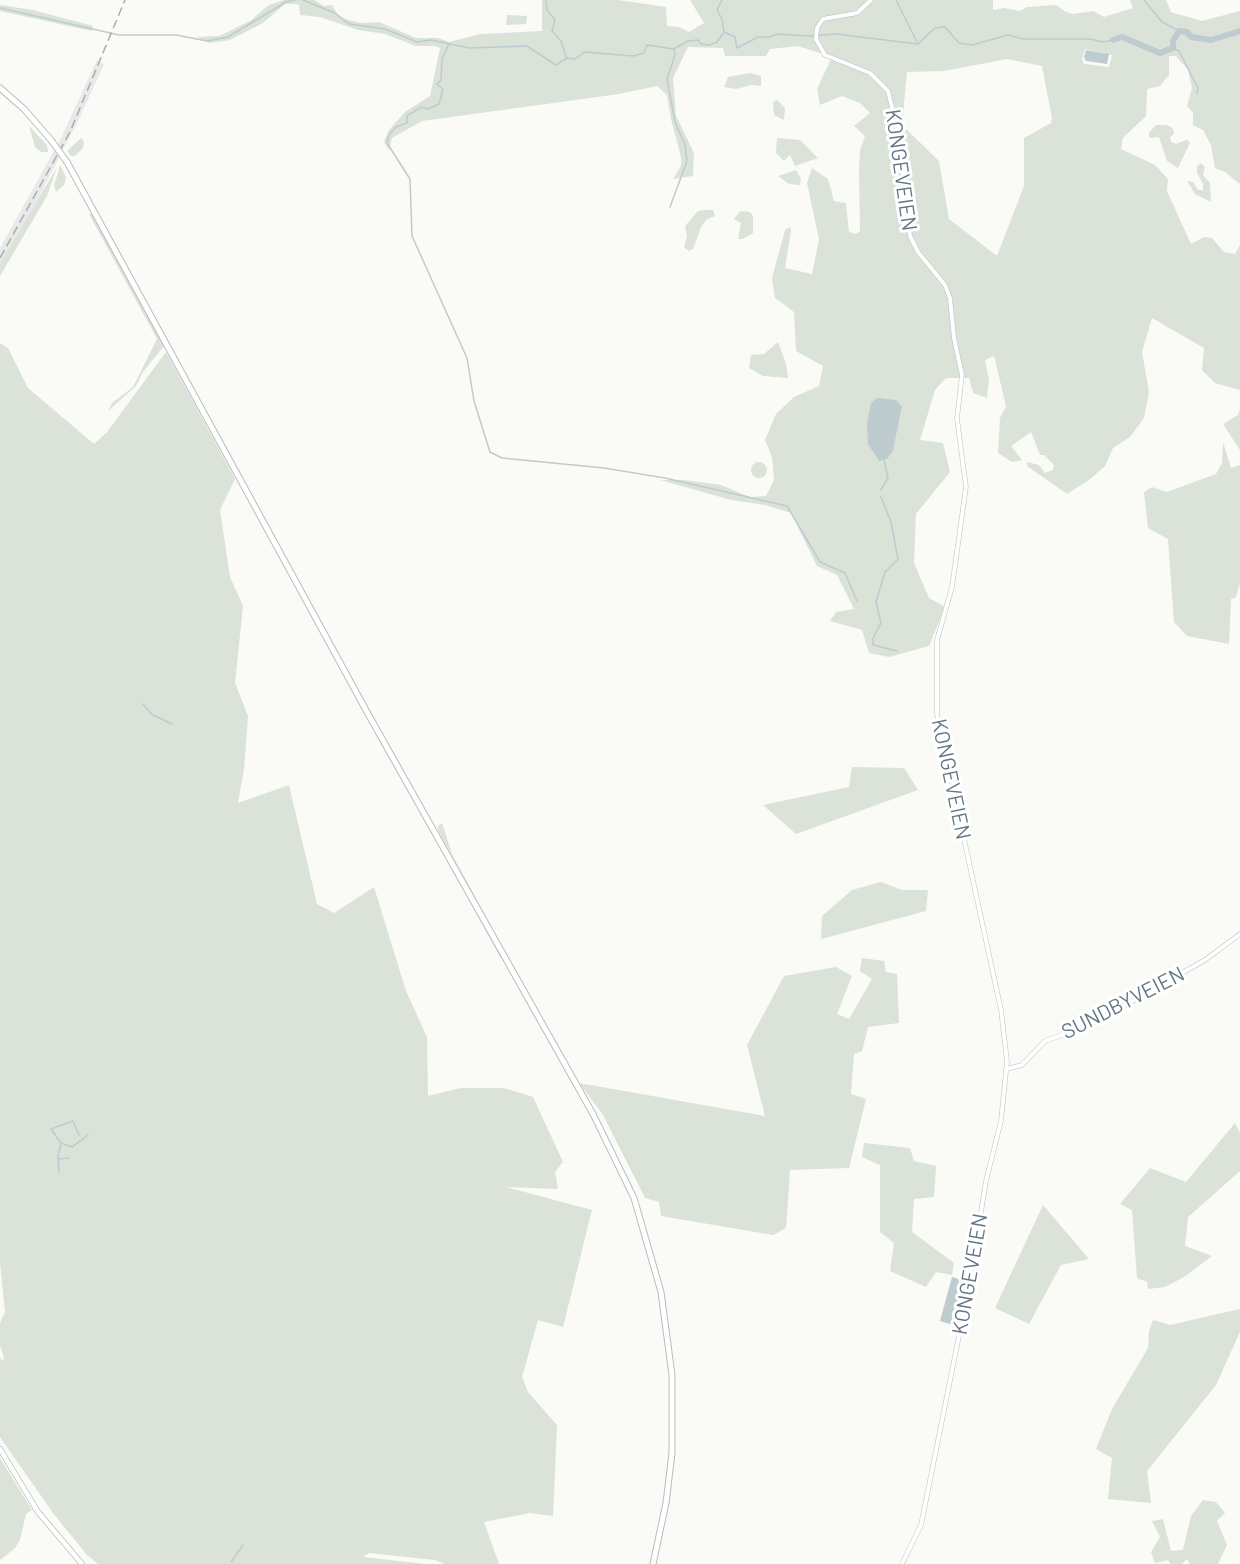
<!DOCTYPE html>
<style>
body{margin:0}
canvas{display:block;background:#fafaf7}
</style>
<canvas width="1240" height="1564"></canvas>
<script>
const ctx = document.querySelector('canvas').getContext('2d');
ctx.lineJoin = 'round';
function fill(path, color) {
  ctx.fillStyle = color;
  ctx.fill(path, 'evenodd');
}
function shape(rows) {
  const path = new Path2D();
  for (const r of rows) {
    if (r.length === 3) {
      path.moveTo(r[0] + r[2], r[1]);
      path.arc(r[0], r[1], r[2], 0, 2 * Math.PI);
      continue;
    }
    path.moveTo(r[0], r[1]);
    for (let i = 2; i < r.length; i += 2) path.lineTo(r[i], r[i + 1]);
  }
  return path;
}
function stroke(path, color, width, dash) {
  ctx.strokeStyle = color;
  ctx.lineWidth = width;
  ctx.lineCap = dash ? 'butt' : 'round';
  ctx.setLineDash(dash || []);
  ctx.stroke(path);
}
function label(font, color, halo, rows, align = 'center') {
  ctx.font = font + ' Barlow,sans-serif';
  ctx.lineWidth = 6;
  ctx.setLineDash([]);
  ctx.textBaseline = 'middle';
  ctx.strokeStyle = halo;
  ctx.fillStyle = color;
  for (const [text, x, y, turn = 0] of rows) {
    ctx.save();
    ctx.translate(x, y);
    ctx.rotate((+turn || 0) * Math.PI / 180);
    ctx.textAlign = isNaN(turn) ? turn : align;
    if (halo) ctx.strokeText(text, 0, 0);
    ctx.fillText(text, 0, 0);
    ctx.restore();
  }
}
const built = shape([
 [97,60,104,64,79,119,30,214,0,264,0,248,60,140]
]);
const green = shape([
 [284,0,314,0,324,6,332,5,338,15,348,20,361,23,379,22,416,38,438,38,449,42,481,34,542,31,542,0,618,0,666,7,667,26,679,27,689,32,704,23,690,0,993,0,993,10,1004,8,1020,11,1027,7,1056,5,1066,12,1073,14,1093,11,1104,17,1133,8,1130,0,1166,0,1171,12,1202,21,1240,11,1240,184,1225,172,1215,168,1211,145,1203,130,1193,125,1193,113,1187,106,1192,88,1188,70,1176,56,1169,56,1169,75,1160,86,1147,89,1146,116,1123,138,1121,149,1155,165,1168,179,1167,191,1191,244,1204,237,1212,238,1224,252,1235,254,1240,245,1240,390,1215,383,1202,370,1204,348,1152,318,1142,352,1149,392,1144,418,1130,437,1113,448,1105,466,1089,480,1067,494,1027,466,1027,462,1039,465,1045,473,1053,470,1054,465,1044,455,1040,455,1031,432,1011,446,1022,460,1012,462,998,453,1000,418,1006,406,994,356,985,360,989,380,987,398,973,393,969,378,946,378,935,390,920,440,943,443,950,472,916,514,914,563,929,598,945,607,929,646,889,657,869,653,862,630,830,621,836,612,854,609,837,575,817,566,791,513,765,505,731,500,660,480,685,480,721,485,750,497,766,496,774,480,772,457,765,440,776,414,794,397,819,386,823,366,796,351,794,312,775,298,772,278,785,230,790,227,791,231,785,268,812,274,819,239,807,183,812,168,828,179,834,201,846,203,849,232,856,234,860,231,859,170,860,150,865,136,854,126,870,113,860,103,842,96,820,105,817,89,832,57,798,46,770,49,766,56,725,56,723,48,688,47,673,78,676,116,694,153,693,176,673,179,681,166,681,157,671,119,667,95,657,86,619,94,422,121,392,138,389,150,384,142,389,130,405,112,430,96,440,48,434,46,416,46,385,34,358,30,320,17,300,15,299,5,296,4,285,4,263,23,230,40,209,43,197,37,219,36,250,21,269,5],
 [1085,49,1112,55,1109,67,1084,64,1082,59],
 [1007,59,1042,66,1052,118,1051,123,1024,138,1024,186,997,256,949,219,939,161,902,125,907,72,944,71],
 [877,398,902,407,893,451],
 [0,5,33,10,93,26,92,31,0,11],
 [507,15,527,16,526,24,506,25],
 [750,73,761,76,761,86,751,85,736,89,724,87,728,77],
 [777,100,785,108,784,120,774,115,773,102],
 [1156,125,1166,125,1173,128,1174,134,1170,137,1171,142,1176,144,1187,140,1190,143,1178,168,1167,161,1159,137,1149,138,1149,133],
 [29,126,47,145,48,152,41,152,35,147],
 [81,138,84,142,83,148,75,156,71,156,67,151],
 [777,138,800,140,818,158,795,166,790,155,784,161,776,153],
 [1201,163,1205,167,1203,175,1210,183,1211,202,1195,194,1187,181,1193,182,1198,190,1203,190,1203,184,1197,173,1197,166],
 [60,165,66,177,64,185,56,192,54,186],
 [57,167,47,196,0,276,0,264],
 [796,170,801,179,800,185,789,184,778,176],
 [706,210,713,210,715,216,707,219,701,227,693,249,689,251,684,247,687,237,685,226,698,211],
 [740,211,750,212,753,216,753,233,742,239,738,239,741,223,734,219],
 [89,214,92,214,111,246,164,346,143,372,136,386,108,411,112,403,133,387,157,339],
 [778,342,786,364,788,378,763,376,749,368,751,355,764,354],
 [0,343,8,348,28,388,94,444,107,432,166,352,235,479,220,510,230,577,243,606,235,683,248,716,244,769,238,803,289,785,317,904,334,913,374,887,406,991,427,1037,428,1096,461,1088,504,1088,533,1097,563,1162,555,1172,558,1189,506,1187,592,1210,563,1327,538,1320,522,1377,528,1392,557,1425,553,1516,530,1513,484,1522,499,1564,445,1564,435,1560,369,1553,363,1557,426,1564,98,1564,87,1555,53,1513,0,1437,0,1357,2,1361,4,1358,0,1345,0,1323,5,1312,0,1263],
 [1240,409,1240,450,1223,424,1238,415],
 [1223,442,1231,468,1240,465,1240,583,1236,597,1231,599,1229,644,1187,636,1174,622,1168,539,1148,528,1144,492,1152,487,1167,492,1216,474,1222,463],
 [759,470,8],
 [852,767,904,768,918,790,796,834,763,805,849,787],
 [442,823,452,854,504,950,438,830,438,826],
 [431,830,502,956,500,957],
 [881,882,902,890,928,890,926,911,821,939,822,916,852,890],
 [862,958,884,961,886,972,897,974,899,1023,868,1027,862,1051,854,1054,851,1094,866,1099,849,1168,790,1170,786,1228,773,1235,661,1216,659,1202,645,1198,603,1115,579,1083,765,1116,747,1045,784,976,836,967,852,976,837,1014,849,1019,872,979,860,971],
 [1235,1123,1240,1133,1240,1171,1188,1217,1185,1246,1212,1256,1184,1277,1165,1287,1148,1289,1147,1282,1137,1278,1132,1210,1120,1204,1150,1168,1186,1182],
 [864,1143,910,1148,914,1161,936,1166,934,1197,914,1199,912,1232,954,1263,952,1275,936,1272,926,1287,890,1271,894,1243,880,1232,880,1165,862,1157],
 [1043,1205,1089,1259,1061,1265,1029,1324,995,1308],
 [1240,1309,1240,1332,1216,1385,1147,1471,1151,1503,1108,1499,1112,1458,1096,1449,1112,1409,1148,1348,1149,1331,1153,1320,1170,1325],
 [0,1458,32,1510,26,1514,20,1540,15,1548,0,1560],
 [1203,1500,1216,1502,1225,1513,1217,1521,1227,1545,1218,1564,1190,1564,1187,1559,1182,1564,1170,1564,1168,1560,1155,1563,1151,1552,1160,1537,1152,1521,1163,1519,1171,1551,1183,1550,1191,1516]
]);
const water = shape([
 [1086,50,1109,54,1107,64,1086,61,1084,57],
 [877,398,896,400,902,407,893,451,887,459,879,461,868,444,867,423,871,403],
 [952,1277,965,1281,953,1325,940,1321]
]);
const stream = shape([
 [303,0,335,13,349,24,385,29,417,42,431,40,469,48,527,46,556,65,567,58,575,59,585,52,633,56,644,53,647,45,674,49,688,41,698,40,701,44,709,45,717,42,724,32,735,37,737,48,758,37,770,37,777,34,808,36,836,34,918,44,935,28,945,27,959,43,972,45,1008,35,1023,39,1091,39,1103,42,1113,40],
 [546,0,547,10,555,20,552,31,561,41,566,57],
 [722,0,717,10,722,19,724,32],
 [896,0,917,42],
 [1144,0,1162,22,1179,31],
 [0,8,119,35,176,35,207,41,228,37,286,2,295,0],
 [449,44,442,59,441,80,437,84,443,89,439,104,428,109,421,107,407,116,407,123,396,127,389,135,387,143,410,179,412,236,467,358,474,401,490,452,502,458,604,468,665,478,787,506,820,562,845,573,857,601],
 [1173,48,1179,51,1198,88,1197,94],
 [670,207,687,161,685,145,675,122,667,79,675,55,674,49],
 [881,490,888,478,884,460],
 [881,497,891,522,898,559,885,572,876,602,881,623,873,638,873,645,897,651],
 [143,704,151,714,172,724],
 [61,1143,72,1147,88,1135],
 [59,1159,69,1158],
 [59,1172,58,1157,61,1143,51,1129,73,1121,79,1135],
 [231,1562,243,1545]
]);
const river = shape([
 [1113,40,1122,37,1160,53,1173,48,1173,41,1179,31,1187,32,1191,37,1211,40,1240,31]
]);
const secondary = shape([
 [871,0,857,13,823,19,817,28,816,39,825,55,870,73,888,91,898,131,910,236,918,252,945,285,950,298,954,338,962,375,957,418,966,487,952,587,937,640,937,714,1001,1010,1007,1061,1001,1121,986,1181,969,1286,921,1525,902,1564],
 [1007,1069,1022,1065,1045,1041,1090,1025,1205,960,1240,934]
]);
const primary = shape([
 [0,1449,38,1512,82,1564]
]);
const trunk = shape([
 [0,88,24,109,51,140],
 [67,162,367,712,593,1114,634,1198,661,1292,672,1375,672,1453,666,1503,653,1564]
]);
const rail = shape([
 [0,258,70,132,125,0]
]);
const trunkBridge = shape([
 [51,140,67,162]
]);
const streetNames = [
 ["KONGEVEIEN",901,170,82],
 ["KONGEVEIEN",951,779,78],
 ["SUNDBYVEIEN",1123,1003,-27],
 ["KONGEVEIEN",970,1274,-80]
];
fill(built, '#e8e9e8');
fill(green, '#dbe2d8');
fill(water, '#becbcf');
stroke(stream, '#becbcf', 1.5);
stroke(river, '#becbcf', 6);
stroke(secondary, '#b9bfc3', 5);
stroke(primary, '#b8bdc1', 6);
stroke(trunk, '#b9bdc0', 7);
stroke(secondary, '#fff', 4);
stroke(primary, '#fff', 4.5);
stroke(trunk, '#fff', 5);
stroke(rail, '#a7aeb4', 1.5, [9, 4.5]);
stroke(trunkBridge, '#b9bdc0', 7, []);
stroke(trunkBridge, '#fff', 5);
label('21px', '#637684', '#fff', streetNames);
</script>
